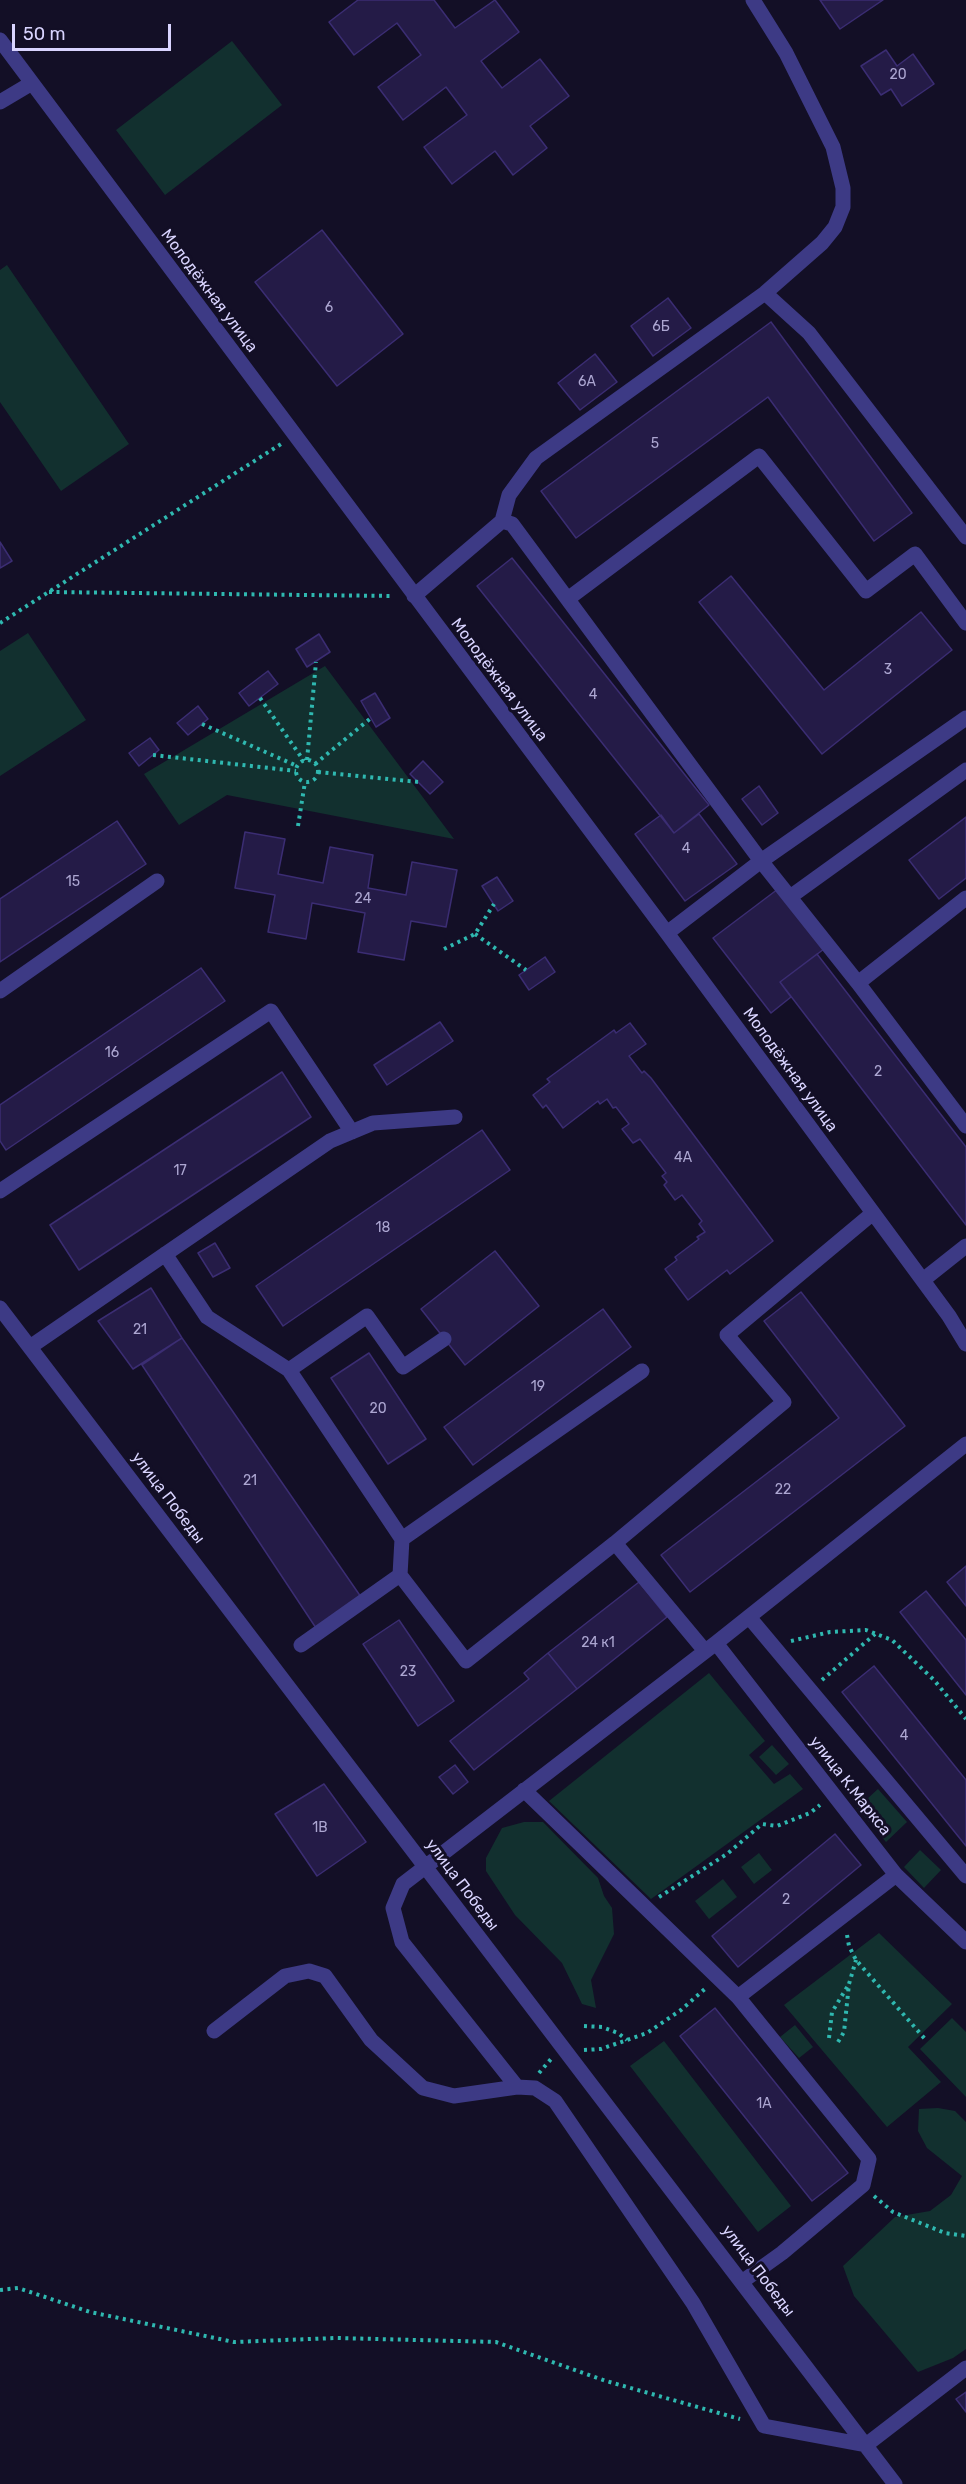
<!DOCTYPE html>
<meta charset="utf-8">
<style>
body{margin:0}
#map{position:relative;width:966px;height:2484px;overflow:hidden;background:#130f26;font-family:Rubik,sans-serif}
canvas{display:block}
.scale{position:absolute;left:12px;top:24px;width:159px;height:27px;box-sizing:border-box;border:3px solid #d9d4ff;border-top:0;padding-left:8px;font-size:18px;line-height:21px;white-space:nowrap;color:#d9d4ff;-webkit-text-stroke:4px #130f26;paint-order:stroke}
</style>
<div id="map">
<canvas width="966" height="2484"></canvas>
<div class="scale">50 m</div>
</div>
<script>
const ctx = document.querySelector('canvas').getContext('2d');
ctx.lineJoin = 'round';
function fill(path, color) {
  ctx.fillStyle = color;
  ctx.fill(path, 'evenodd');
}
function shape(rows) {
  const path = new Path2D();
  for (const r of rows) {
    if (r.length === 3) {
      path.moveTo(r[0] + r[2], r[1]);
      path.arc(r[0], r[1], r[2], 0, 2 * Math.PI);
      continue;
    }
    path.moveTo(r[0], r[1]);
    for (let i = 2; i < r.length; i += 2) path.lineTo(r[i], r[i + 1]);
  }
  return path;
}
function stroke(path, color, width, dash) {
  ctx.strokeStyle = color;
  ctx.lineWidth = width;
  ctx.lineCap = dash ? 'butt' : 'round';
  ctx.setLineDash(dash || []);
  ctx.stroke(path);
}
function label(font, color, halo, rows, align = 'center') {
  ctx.font = font + ' Rubik,sans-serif';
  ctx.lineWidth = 6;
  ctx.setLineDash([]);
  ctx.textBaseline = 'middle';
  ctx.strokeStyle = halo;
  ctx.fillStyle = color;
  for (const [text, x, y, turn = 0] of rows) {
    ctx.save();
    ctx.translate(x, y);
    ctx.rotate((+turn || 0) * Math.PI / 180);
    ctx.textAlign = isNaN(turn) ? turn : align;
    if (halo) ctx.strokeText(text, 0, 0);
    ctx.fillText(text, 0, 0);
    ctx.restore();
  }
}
const green = shape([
 [232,41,282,105,165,195,116,130],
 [7,265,129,444,61,491,0,402,0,270],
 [28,633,86,720,0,776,0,651],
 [325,666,454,839,227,795,179,825,144,774],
 [709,1673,765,1741,749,1755,774,1784,790,1774,803,1789,651,1899,549,1801],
 [772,1745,789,1764,776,1775,759,1757],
 [878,1789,907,1822,886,1842,857,1808],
 [524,1822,543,1822,598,1878,604,1896,612,1908,614,1934,591,1980,596,2008,582,2004,562,1963,515,1915,486,1871,486,1858,502,1828],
 [920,1850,941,1870,924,1888,904,1867],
 [759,1853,772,1870,754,1884,741,1867],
 [723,1879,737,1897,709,1919,695,1901],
 [879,1933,952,2004,908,2047,941,2082,887,2127,784,2005],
 [952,2018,966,2032,966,2097,920,2049],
 [795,2025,813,2047,799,2058,780,2037],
 [664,2041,791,2206,758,2232,630,2066],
 [938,2108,955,2111,966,2122,966,2349,953,2358,918,2372,854,2296,843,2266,895,2217,930,2211,951,2195,962,2176,927,2148,918,2131,919,2109]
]);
const building = shape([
 [358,0,434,0,455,28,495,0,519,32,481,61,502,88,540,59,569,96,530,126,547,148,513,175,495,151,452,184,424,147,467,115,446,87,403,120,378,87,421,55,397,23,354,55,329,22,358,0],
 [820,0,883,0,840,29,820,0],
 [886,50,897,66,913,54,934,84,902,106,891,89,881,95,861,66,886,50],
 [322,230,403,334,337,386,255,282,322,230],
 [668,298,691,328,653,356,631,326,668,298],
 [771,322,912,513,874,541,768,397,576,538,541,491,771,322],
 [595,354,617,382,580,410,558,383,595,354],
 [0,542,12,561,0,568,0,542],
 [512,558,709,805,674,833,477,586,512,558],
 [731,576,824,690,921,612,952,650,822,754,699,602,731,576],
 [319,634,330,652,307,667,296,649,319,634],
 [268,671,278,684,249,706,239,693,268,671],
 [375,693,390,718,376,727,361,701,375,693],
 [198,706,208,719,188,735,177,723,198,706],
 [150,738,159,750,139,766,129,753,150,738],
 [423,761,443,782,430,794,410,774,423,761],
 [759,786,778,813,762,825,742,799,759,786],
 [699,814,737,864,685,901,635,834,661,815,674,833,699,814],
 [966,817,966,878,939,899,909,860,966,817],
 [117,821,146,864,0,962,0,899,117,821],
 [245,832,285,839,278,874,323,883,330,847,373,855,368,888,406,895,412,862,457,870,446,927,411,921,404,960,358,952,365,913,312,903,306,939,268,932,275,895,235,888,245,832],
 [497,877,513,901,498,911,482,886,497,877],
 [778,889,824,949,780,982,791,997,771,1013,713,938,778,889],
 [817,954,966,1147,966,1225,780,982,817,954],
 [545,957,555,972,529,990,519,975,545,957],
 [201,968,225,1001,6,1150,0,1141,0,1105,201,968],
 [440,1022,453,1041,387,1085,374,1065,440,1022],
 [630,1023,646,1044,629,1056,642,1073,644,1071,651,1078,773,1241,730,1274,727,1270,688,1300,665,1269,677,1260,675,1257,699,1239,697,1237,705,1232,699,1224,702,1221,682,1195,675,1200,664,1185,667,1182,662,1176,666,1173,640,1139,633,1143,622,1129,629,1124,616,1107,613,1108,607,1099,600,1104,598,1101,563,1128,546,1105,543,1108,533,1095,550,1082,547,1079,614,1030,616,1033,630,1023],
 [282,1072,311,1117,79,1270,50,1225,282,1072],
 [482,1130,510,1170,283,1326,256,1286,482,1130],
 [215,1243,230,1268,213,1277,198,1253,215,1243],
 [495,1251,539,1306,465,1365,421,1309,495,1251],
 [151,1288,182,1338,133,1369,98,1321,151,1288],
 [801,1292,905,1426,690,1592,661,1555,839,1418,764,1321,801,1292],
 [603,1309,631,1347,473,1465,444,1427,603,1309],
 [182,1338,361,1597,316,1628,142,1365,182,1338],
 [369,1353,426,1439,388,1464,331,1378,369,1353],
 [966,1566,966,1606,947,1582,966,1566],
 [639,1582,667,1617,577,1689,548,1653,639,1582],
 [926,1591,966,1640,966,1695,900,1612,926,1591],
 [399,1620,454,1701,418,1726,363,1644,399,1620],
 [548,1653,577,1689,474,1770,450,1741,529,1679,524,1673,548,1653],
 [874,1666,966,1780,966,1846,842,1692,874,1666],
 [455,1765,468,1782,453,1794,439,1777,455,1765],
 [324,1784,366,1842,317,1876,275,1814,324,1784],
 [835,1834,861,1865,738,1967,712,1936,835,1834],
 [715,2008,848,2173,812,2201,680,2036,715,2008],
 [966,2392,966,2412,956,2399,966,2392]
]);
const path = shape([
 [49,592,393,596],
 [0,623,281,444],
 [260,698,304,761],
 [202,724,297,766],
 [153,755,296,771],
 [307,760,316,662],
 [307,771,11],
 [315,764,371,718],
 [318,772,419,782],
 [298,826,305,782],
 [475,934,526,970],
 [444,949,475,934,494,904],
 [791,1641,830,1632,866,1630,892,1640,934,1680,966,1719],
 [822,1680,875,1634],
 [659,1897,727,1854,762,1824,777,1826,810,1813,820,1805],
 [847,1935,849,1946,856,1960,925,2039],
 [584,2026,602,2027,618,2033,627,2040],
 [829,2038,832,2012,849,1984],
 [838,2042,844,2032,849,1984,856,1960],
 [584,2050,601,2049,647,2033,681,2010,706,1988],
 [539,2073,551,2059],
 [874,2196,893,2212,945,2233,966,2236],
 [0,2290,18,2288,90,2312,234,2342,336,2338,496,2342,606,2381,740,2419]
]);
const minor = shape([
 [0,40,667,933,949,1316,966,1344],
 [0,102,32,83],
 [765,293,809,333,966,537],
 [502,521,509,495,536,458,765,293,822,243,835,227,843,207,843,188,833,147,786,53,753,0],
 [414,596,502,521,512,524,761,861,858,983,966,1126],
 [569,598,759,456,866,591,915,554,966,623],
 [790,897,966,770],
 [667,933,761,861,966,718],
 [858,983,966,898],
 [0,991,157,881],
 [0,1191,271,1011,352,1132],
 [165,1254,207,1317,289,1370,402,1539,400,1575],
 [923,1280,966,1246],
 [0,1308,895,2484],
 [30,1347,330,1141,373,1123,455,1117],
 [289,1370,367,1316,403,1367,444,1339],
 [402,1539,642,1371],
 [749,1617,966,1876],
 [716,1643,896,1875,966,1942],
 [301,1645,400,1575,466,1661,615,1543],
 [705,1651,615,1543,784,1402,727,1335,873,1213],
 [524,1790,738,1997,869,2159,863,2185,782,2253,743,2281],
 [738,1997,896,1875],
 [214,2031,285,1976,309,1971,325,1976,371,2040,423,2088,454,2096,517,2087,535,2088,555,2101,693,2303,764,2426,866,2445,966,2368],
 [517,2087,402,1942,393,1908,403,1884,716,1643,966,1444]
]);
const numberNames = [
 ["20",898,75],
 ["6",329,308],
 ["6Б",661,327],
 ["6А",587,382],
 ["5",655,444],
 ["3",888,670],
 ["4",593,695],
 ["4",686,849],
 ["15",73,882],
 ["24",363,899],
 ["16",112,1053],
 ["2",878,1072],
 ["4А",683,1158],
 ["17",180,1171],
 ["18",383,1228],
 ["21",140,1330],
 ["19",538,1387],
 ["20",378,1409],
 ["21",250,1481],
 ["22",783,1490],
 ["24 к1",598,1643],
 ["23",408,1672],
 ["4",904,1736],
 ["1В",320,1828],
 ["2",786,1900],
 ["1А",764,2104]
];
const streetNames = [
 ["Молодёжная улица",209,291,53],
 ["Молодёжная улица",499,680,53],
 ["Молодёжная улица",790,1070,54],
 ["улица Победы",168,1498,53],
 ["улица К.Маркса",850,1786,52],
 ["улица Победы",462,1885,53],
 ["улица Победы",758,2271,53]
];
fill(green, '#12302f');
fill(building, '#241b47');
stroke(building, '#3b2d73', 1.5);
stroke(path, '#2fb8b0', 4, [3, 4.5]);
stroke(minor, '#3d3a85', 15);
label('14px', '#aca6d1', null, numberNames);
label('16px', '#d9d4ff', '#130f26', streetNames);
</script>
